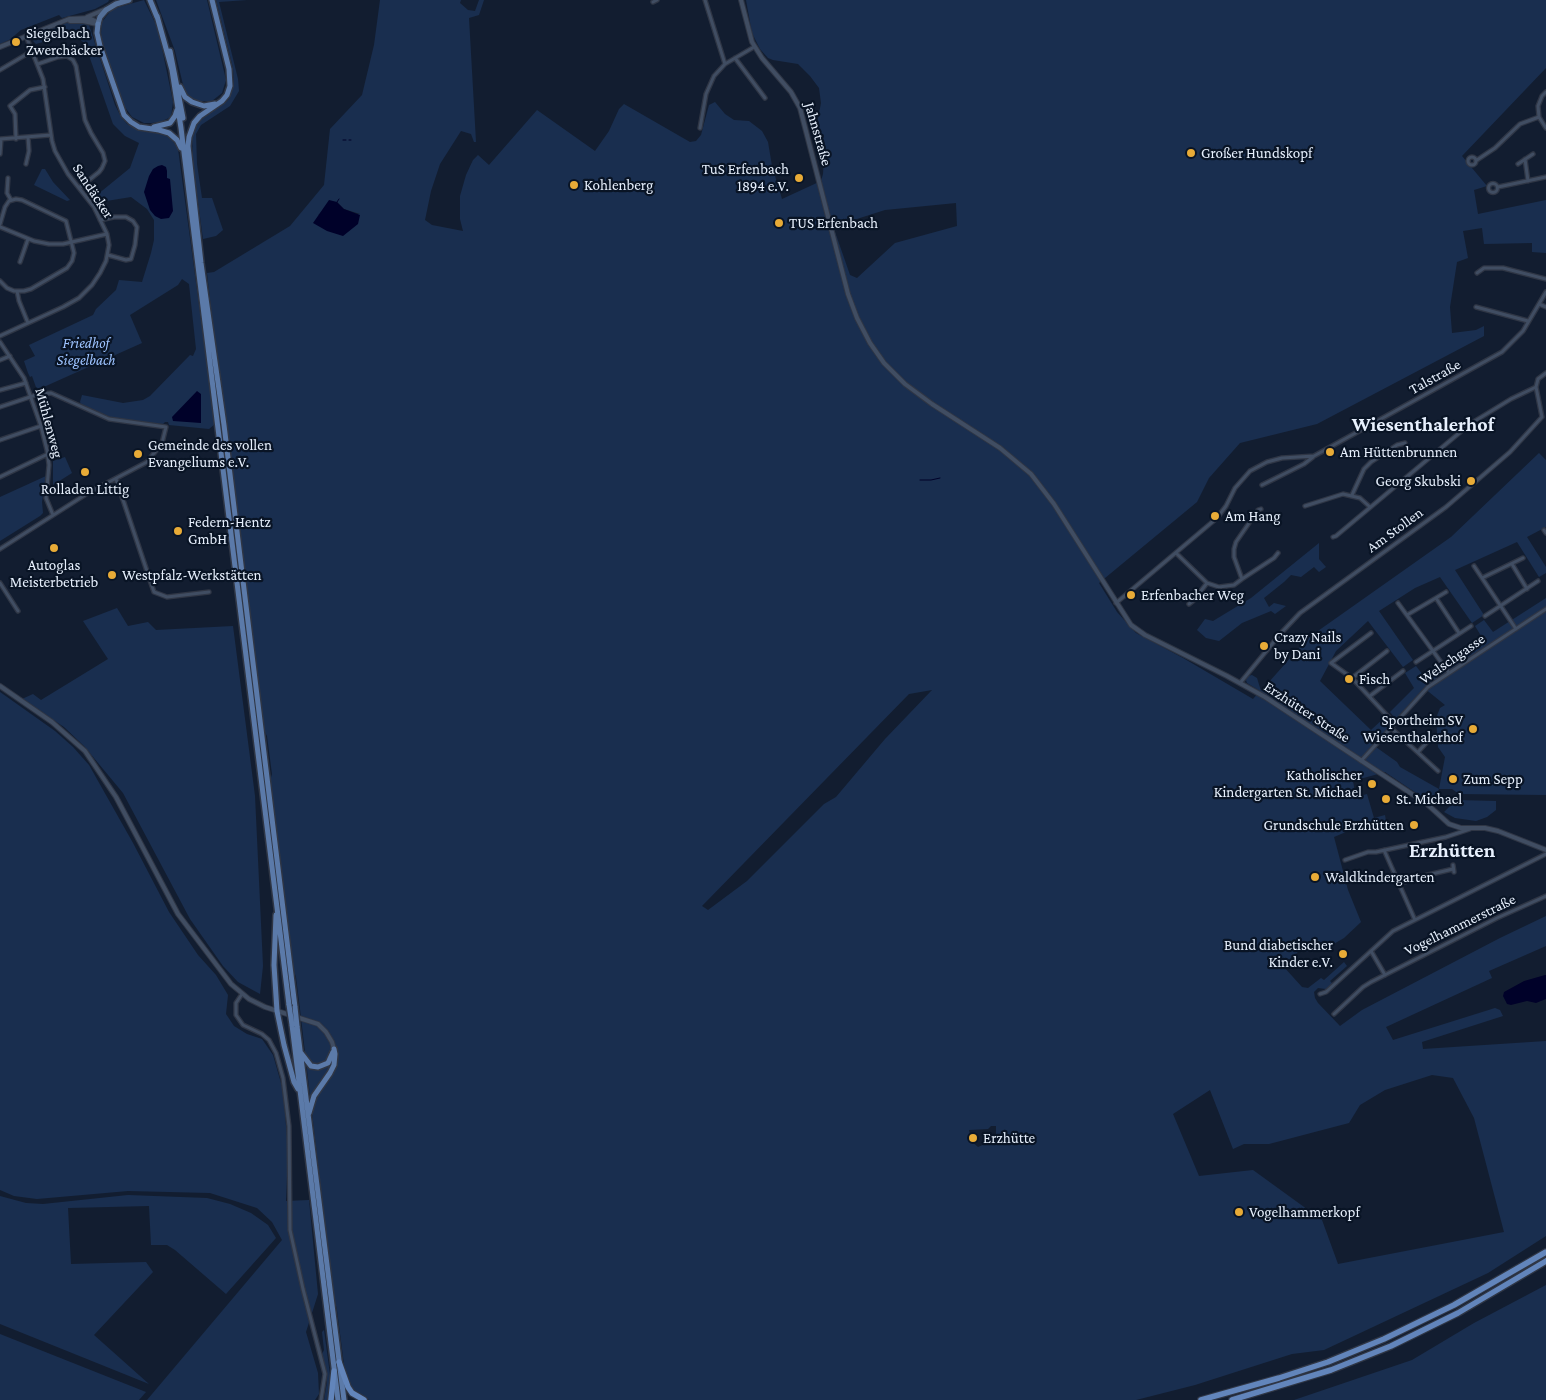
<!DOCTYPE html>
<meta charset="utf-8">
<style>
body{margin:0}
canvas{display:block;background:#121d30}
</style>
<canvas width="1546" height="1400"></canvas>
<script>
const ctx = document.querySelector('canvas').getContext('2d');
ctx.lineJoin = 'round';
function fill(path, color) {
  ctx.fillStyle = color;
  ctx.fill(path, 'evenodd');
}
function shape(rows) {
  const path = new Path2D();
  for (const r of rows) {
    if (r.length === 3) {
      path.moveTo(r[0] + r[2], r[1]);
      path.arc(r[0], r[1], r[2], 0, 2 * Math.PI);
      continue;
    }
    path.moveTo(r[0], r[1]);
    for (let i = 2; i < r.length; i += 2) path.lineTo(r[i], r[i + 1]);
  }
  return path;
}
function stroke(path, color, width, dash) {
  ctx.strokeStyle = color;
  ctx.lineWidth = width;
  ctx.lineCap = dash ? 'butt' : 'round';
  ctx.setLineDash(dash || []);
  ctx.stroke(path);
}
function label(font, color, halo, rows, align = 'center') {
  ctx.font = font + ' "Crimson Pro",serif';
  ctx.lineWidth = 4.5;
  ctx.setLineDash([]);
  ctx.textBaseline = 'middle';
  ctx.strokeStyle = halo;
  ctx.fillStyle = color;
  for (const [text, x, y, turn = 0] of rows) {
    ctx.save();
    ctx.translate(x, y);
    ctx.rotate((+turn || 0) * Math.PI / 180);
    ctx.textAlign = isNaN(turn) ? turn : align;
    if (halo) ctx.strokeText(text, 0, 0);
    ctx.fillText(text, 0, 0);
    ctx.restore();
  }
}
const green = shape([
 [0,0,109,0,108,2,95,9,62,18,59,15,21,30,9,40,0,44],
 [144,0,158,29,173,102,171,117,160,122,151,123,144,123,132,117,122,103,104,51,101,33,102,22,112,9],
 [156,0,207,0,226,80,222,93,212,101,198,101,190,98,185,93,175,51],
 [216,0,247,0,219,2,238,79,239,91,230,106,201,125,196,134,197,164,202,198,212,198,223,230,216,236,203,239,193,164,192,134,200,120,224,104,229,99,234,83,233,68],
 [380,0,461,0,460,3,468,10,475,11,479,0,484,0,479,15,469,18,476,142,474,142,471,134,461,131,440,164,431,191,425,220,432,225,463,231,460,219,460,196,466,175,473,160,478,155,489,165,537,110,595,151,609,131,619,109,624,104,690,142,696,141,701,135,709,105,715,102,725,114,734,120,749,121,762,131,768,142,772,166,782,199,821,181,823,174,824,158,817,124,821,103,819,88,810,76,798,64,773,60,768,58,760,49,752,33,746,0,1546,0,1546,68,1462,156,1487,186,1474,190,1478,214,1546,200,1546,253,1532,252,1532,243,1484,244,1482,228,1463,231,1468,258,1457,262,1450,307,1452,333,1476,330,1484,326,1484,336,1317,424,1240,443,1209,478,1197,502,1099,583,1117,612,1136,633,1183,658,1253,699,1260,691,1247,683,1246,680,1248,676,1252,675,1257,678,1261,691,1308,638,1451,537,1539,453,1546,460,1546,527,1527,537,1546,567,1546,573,1539,577,1517,542,1455,570,1484,615,1472,623,1440,577,1415,588,1379,611,1413,660,1403,667,1368,621,1336,651,1320,681,1371,730,1383,719,1387,724,1390,721,1392,724,1373,745,1397,762,1400,767,1439,789,1445,757,1438,747,1436,718,1440,708,1445,705,1424,688,1394,721,1393,719,1394,717,1390,712,1414,688,1405,673,1416,666,1426,679,1483,639,1475,626,1484,620,1493,632,1546,598,1546,795,1459,794,1452,789,1439,789,1436,797,1431,803,1385,772,1353,781,1356,797,1367,794,1374,818,1385,815,1386,821,1353,829,1334,837,1348,890,1361,922,1344,938,1320,952,1299,951,1283,966,1302,987,1308,988,1321,978,1324,980,1344,962,1347,966,1330,981,1333,984,1326,989,1318,988,1314,992,1315,998,1318,1003,1340,1026,1362,1010,1500,938,1546,916,1546,946,1489,971,1492,978,1386,1027,1393,1040,1495,1008,1500,1010,1503,1016,1422,1042,1423,1049,1546,1041,1546,1236,1488,1273,1324,1350,1292,1354,1195,1385,1136,1400,369,1400,354,1391,350,1387,345,1372,337,1310,333,1293,300,1009,296,977,293,968,270,781,272,774,267,736,264,730,227,424,217,360,207,273,214,272,290,226,324,185,330,129,362,95,374,45],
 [337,202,344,209,360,214,318,215],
 [956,203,957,226,895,243,857,278,850,275,834,229,841,224,885,210],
 [932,690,885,739,836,797,824,804,747,881,708,910,702,906,909,694],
 [1432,1075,1453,1078,1474,1118,1504,1232,1338,1264,1322,1220,1253,1170,1199,1176,1173,1114,1210,1090,1233,1149,1244,1144,1269,1144,1349,1123,1360,1105,1385,1090],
 [991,1126,996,1126,996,1136,990,1142,978,1147,971,1141,969,1130,988,1129],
 [74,22,83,22,89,25,115,105,121,117,127,124,137,129,160,132,171,138,178,149,215,424,209,429,169,425,168,422,165,422,163,424,115,419,81,404,80,402,82,395,123,403,143,400,150,396,190,355,193,356,196,349,189,284,182,279,178,285,130,315,142,343,37,390,32,376,30,377,28,373,24,361,35,356,29,345,93,315,96,309,116,290,119,280,142,282,151,253,154,240,154,220,147,209,131,197,94,203,92,199,130,168,139,143,125,136,113,124,85,44,79,38,67,35,36,44,33,41,36,36,65,23],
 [42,169,45,169,53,182,70,200,67,201,34,185],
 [65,457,72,473,53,485,53,461],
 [46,476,42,502,43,513,40,516,0,541,0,497],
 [1319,543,1319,559,1326,567,1319,572,1314,567,1301,577,1291,575,1284,582,1264,598,1269,607,1274,603,1286,606,1275,614,1271,611,1242,623,1219,641,1206,638,1197,630,1205,619,1213,621,1251,598],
 [117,608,128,626,148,622,156,630,233,626,255,796,263,966,260,994,238,982,223,966,190,919,123,793,84,746,64,727,22,699,33,694,41,700,108,659,83,621],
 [0,692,55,731,73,747,89,765,133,843,169,912,198,955,216,975,228,995,226,1014,234,1026,247,1034,262,1039,273,1055,283,1090,285,1113,288,1152,286,1201,309,1200,318,1294,306,1332,318,1373,319,1394,315,1400,147,1400,282,1240,272,1222,257,1208,210,1193,128,1191,37,1199,14,1196,0,1190],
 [1456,800,1496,801,1496,810,1487,817,1476,821,1455,818,1444,812],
 [128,1195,207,1198,230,1204,251,1213,268,1225,276,1238,226,1294,175,1250,167,1245,151,1245,149,1206,68,1208,71,1264,146,1262,153,1272,94,1335,149,1384,0,1324,0,1196,26,1203,43,1204],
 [1546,1285,1546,1400,1294,1400,1412,1360,1474,1323],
 [324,1330,331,1382,330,1400,324,1400,327,1382,322,1354,324,1350,322,1332],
 [0,1334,146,1392,139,1400,0,1400]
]);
const water = shape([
 [162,165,166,167,167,171,167,178,170,179,173,211,169,218,161,219,155,216,150,210,144,192,149,176,153,169,158,166],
 [329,200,337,202,344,209,360,215,358,224,343,236,327,231,313,223],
 [197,391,201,394,201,423,173,421,172,417],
 [1545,975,1546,975,1546,999,1536,1003,1527,1001,1511,1005,1507,1004,1503,996,1504,992,1524,981]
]);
const stream = shape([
 [343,140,346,140],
 [349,140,351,140],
 [337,202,339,199],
 [920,480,931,480,940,478]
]);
const minor = shape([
 [705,0,725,64],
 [653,2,657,0],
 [735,58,765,98],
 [38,64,58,57,67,56,73,60,76,66,85,120,91,133,103,153,105,161,102,168,99,172,79,188],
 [0,70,32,51],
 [1546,92,1542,96,1538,106,1539,117,1546,128],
 [700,128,706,94,714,76,725,64,754,47],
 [0,139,51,135],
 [16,139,15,114,10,106,30,90,45,87],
 [0,154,1,139],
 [1472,161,4],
 [1525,159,1528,181],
 [1477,160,1495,148,1520,124,1539,117],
 [26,164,29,151,28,137],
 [1518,164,1533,154],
 [8,178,7,193,11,200],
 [1493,188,4.5],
 [1498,187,1546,177],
 [100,220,114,217,126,217,133,221,137,227,135,245,131,259,126,260,108,255],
 [0,224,5,207,9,201,16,199,22,200,66,221,74,253,72,261,67,268,31,289,24,291,14,291,7,288,0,281],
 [0,227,34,241,49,244,63,244,107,234],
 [20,262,28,239],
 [1477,273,1484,268,1503,268,1546,279],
 [17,291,19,301,28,323],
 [1539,304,1546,307],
 [1476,307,1528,321],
 [0,336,63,307,79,298,92,285,100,273,106,261,109,245,107,234,94,207,68,174,55,151,52,141,43,79,26,36],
 [0,342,24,378,41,426,47,450,49,465,46,498,53,515],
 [0,360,10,356],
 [0,390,26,383],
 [0,407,39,394,51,393,109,419,166,427,162,443,147,462,88,493,0,549],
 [0,440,41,426],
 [0,477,48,454],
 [116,479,154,592,167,597,209,592],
 [1262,485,1304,464,1313,457],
 [1352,495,1364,469,1371,462,1397,445,1405,443],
 [1305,506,1343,494,1360,498,1370,507],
 [1544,530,1546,533],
 [1333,537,1336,536,1470,424,1511,399,1536,387],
 [1176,553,1207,583,1219,587,1234,585,1242,579,1234,557,1234,549,1236,542,1258,510,1261,509],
 [1512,564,1527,589],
 [1474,566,1516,629],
 [1482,578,1523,558],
 [1242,579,1274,558,1278,553],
 [0,583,18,611],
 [1436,598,1459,633],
 [1116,603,1217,518,1226,506,1235,488,1250,471,1267,462,1282,458,1314,456,1502,352,1523,331,1546,292],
 [1398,603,1449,673],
 [1189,604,1194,600,1207,583],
 [1407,615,1446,592],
 [1485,616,1538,581],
 [1371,633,1331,663,1352,678,1394,723],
 [1416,662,1471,626],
 [1352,678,1387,651],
 [1240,683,1282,632,1300,613,1446,507,1510,452,1542,417,1536,387,1538,379,1546,373],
 [1370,696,1403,671],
 [1391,728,1438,771],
 [1418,752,1429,740],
 [1361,761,1428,687,1546,609],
 [1384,850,1415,920],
 [1345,860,1368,852,1376,852,1446,837,1470,829],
 [1453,865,1454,872],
 [1400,884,1415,878,1453,869],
 [1371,951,1385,975],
 [242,994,236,1003,236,1015,243,1025,262,1034,269,1040,276,1053,283,1078,289,1126,290,1230,303,1289,325,1374,321,1400],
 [1320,994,1326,992,1393,931,1546,854],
 [1334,1014,1363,987,1371,982,1497,918,1546,896]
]);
const tertiary = shape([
 [741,0,752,42,762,58,791,92,800,108,848,294,857,318,870,343,884,363,905,384,932,404,1000,448,1031,474,1054,504,1131,625,1145,635,1227,676,1265,697,1427,804,1449,824,1461,828,1485,828,1498,831,1546,850],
 [87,17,106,9],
 [70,21,83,21,97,24],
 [0,47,69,19,89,18,95,21,98,24],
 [0,686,52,722,85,751,116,797,178,914,231,984,249,999,265,1007,318,1024,326,1032,332,1042,334,1049]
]);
const primary = shape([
 [98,24,100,17,106,10,116,4,129,0]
]);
const trunk = shape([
 [150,0,157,17],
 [212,0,229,69,230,86,227,95,222,101,200,116,194,123,189,137,188,146,201,263,224,425,295,1007],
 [157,16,172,70,181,128,289,1005],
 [98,24,97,33,100,46,124,115,131,122,139,127,159,130,169,133,177,140,181,148],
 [170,51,183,118],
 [180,87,185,97,192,102,204,106,215,104],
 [154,127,170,123,175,116,177,110],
 [276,915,274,965,277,1011,284,1045,294,1082,298,1089],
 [292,1025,338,1400],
 [297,1026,344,1400],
 [301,1053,311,1066,318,1067,328,1063,333,1052],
 [309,1113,314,1096,330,1073,334,1065,335,1054,334,1049]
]);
const motorway = shape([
 [339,1362,348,1387,352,1393,364,1400],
 [331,1400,334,1371],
 [1201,1400,1279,1378,1328,1362,1384,1339,1454,1305,1546,1252],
 [1232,1400,1331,1370,1391,1346,1458,1313,1546,1261]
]);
const trunkBridge = shape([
 [289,1005,292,1025],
 [295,1007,297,1026]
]);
const markers = [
 [16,42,5,"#e8ab37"],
 [1191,153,5,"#e8ab37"],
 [799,178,5,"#e8ab37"],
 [574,185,5,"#e8ab37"],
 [779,223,5,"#e8ab37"],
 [1330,452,5,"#e8ab37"],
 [138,454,5,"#e8ab37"],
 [85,472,5,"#e8ab37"],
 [1471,481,5,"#e8ab37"],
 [1215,516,5,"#e8ab37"],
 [178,531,5,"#e8ab37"],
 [54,548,5,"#e8ab37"],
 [112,575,5,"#e8ab37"],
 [1131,595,5,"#e8ab37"],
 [1264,646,5,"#e8ab37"],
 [1349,679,5,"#e8ab37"],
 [1473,729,5,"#e8ab37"],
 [1453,779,5,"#e8ab37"],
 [1372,784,5,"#e8ab37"],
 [1386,799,5,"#e8ab37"],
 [1414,825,5,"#e8ab37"],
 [1315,877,5,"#e8ab37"],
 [1343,954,5,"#e8ab37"],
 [973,1138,5,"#e8ab37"],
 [1239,1212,5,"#e8ab37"]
];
const poiNames = [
 ["Siegelbach",26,33],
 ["Zwerchäcker",26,50],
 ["Großer Hundskopf",1201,153],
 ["TuS Erfenbach",789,169,"right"],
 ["1894 e.V.",789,186,"right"],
 ["Kohlenberg",584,185],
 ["TUS Erfenbach",789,223],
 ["Gemeinde des vollen",148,445],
 ["Evangeliums e.V.",148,462],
 ["Am Hüttenbrunnen",1340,452],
 ["Georg Skubski",1461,481,"right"],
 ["Rolladen Littig",85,489,"center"],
 ["Am Hang",1225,516],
 ["Federn-Hentz",188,522],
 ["GmbH",188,539],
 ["Autoglas",54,565,"center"],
 ["Meisterbetrieb",54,582,"center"],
 ["Westpfalz-Werkstätten",122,575],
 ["Erfenbacher Weg",1141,595],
 ["Crazy Nails",1274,637],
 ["by Dani",1274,654],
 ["Fisch",1359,679],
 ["Sportheim SV",1463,720,"right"],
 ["Wiesenthalerhof",1463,737,"right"],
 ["Katholischer",1362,775,"right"],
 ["Kindergarten St. Michael",1362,792,"right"],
 ["Zum Sepp",1463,779],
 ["St. Michael",1396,799],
 ["Grundschule Erzhütten",1404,825,"right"],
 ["Waldkindergarten",1325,877],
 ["Bund diabetischer",1333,945,"right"],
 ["Kinder e.V.",1333,962,"right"],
 ["Erzhütte",983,1138],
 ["Vogelhammerkopf",1249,1212]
];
const streetNames = [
 ["Jahnstraße",818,134,74],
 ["Sandäcker",93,191,57],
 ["Talstraße",1435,377,-29],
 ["Mühlenweg",49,423,75],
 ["Am Stollen",1395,530,-36],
 ["Welschgasse",1452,659,-35],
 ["Erzhütter Straße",1307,712,33],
 ["Vogelhammerstraße",1460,925,-26]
];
const parkNames = [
 ["Friedhof",86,343],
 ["Siegelbach",86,360]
];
const districtNames = [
 ["Wiesenthalerhof",1423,425],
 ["Erzhütten",1452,851]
];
fill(green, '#192e4f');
fill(water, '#000129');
stroke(stream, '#000129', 1);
stroke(minor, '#2f3645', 5.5);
stroke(tertiary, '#2f3645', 6);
stroke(primary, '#2f3645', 8);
stroke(trunk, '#2f3645', 8);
stroke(motorway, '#2f3645', 8);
stroke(minor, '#404d62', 3);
stroke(tertiary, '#404d62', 4);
stroke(primary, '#546f97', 5);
stroke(trunk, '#5b7aa9', 5);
stroke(motorway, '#6285bb', 5.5);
stroke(trunkBridge, '#2f3645', 8, []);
stroke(trunkBridge, '#5b7aa9', 5);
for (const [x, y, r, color] of markers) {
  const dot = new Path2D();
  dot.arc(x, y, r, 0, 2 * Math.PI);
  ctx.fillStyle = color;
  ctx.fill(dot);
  stroke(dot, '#091425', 2);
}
label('15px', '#e7f0fd', '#091425', poiNames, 'left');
label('15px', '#e7f0fd', '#091425', streetNames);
label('italic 15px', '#9dc3ff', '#091425', parkNames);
label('bold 20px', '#e7f0fd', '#091425', districtNames);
</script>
